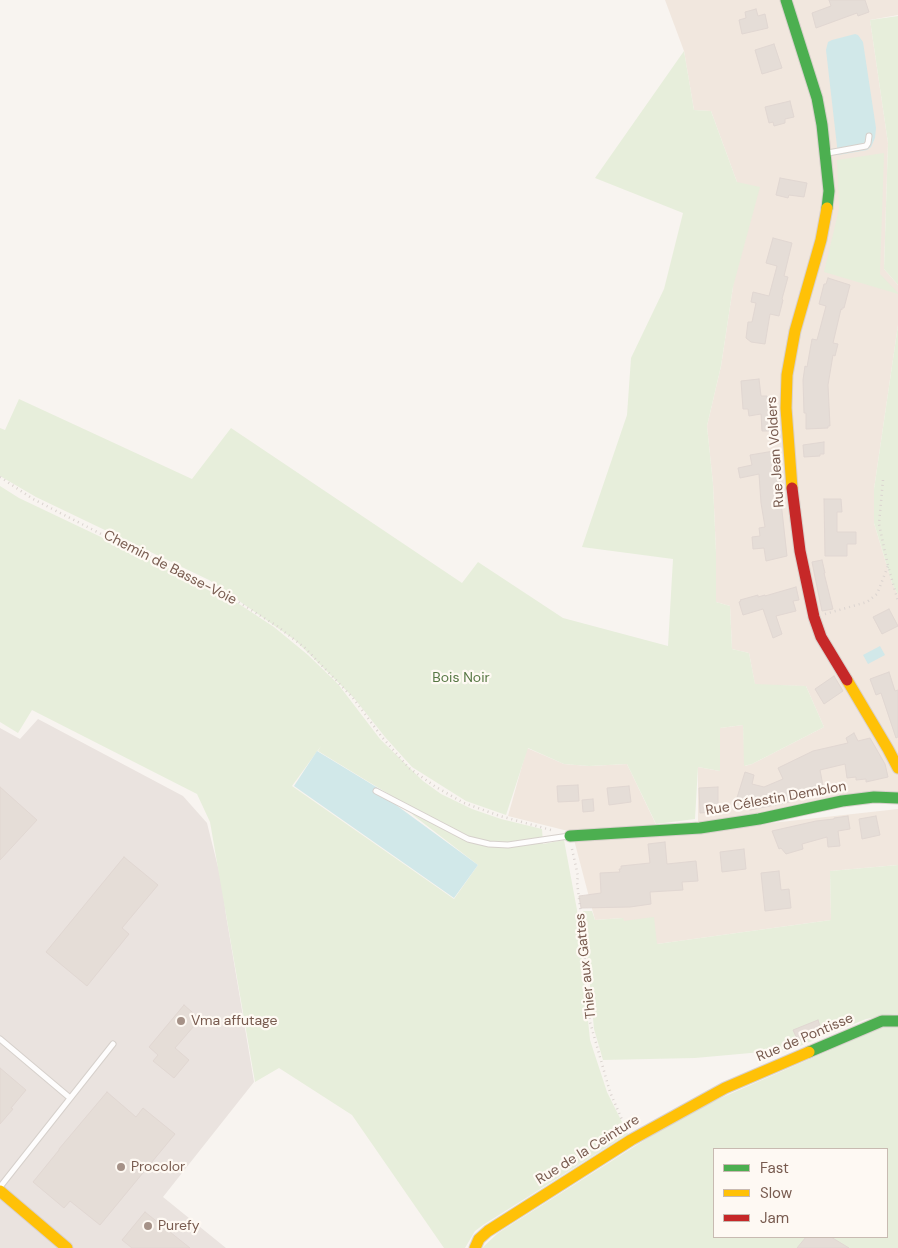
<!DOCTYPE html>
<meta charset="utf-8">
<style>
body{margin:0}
#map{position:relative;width:898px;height:1248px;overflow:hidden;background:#f8f4f0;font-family:"DM Sans",sans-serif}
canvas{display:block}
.legend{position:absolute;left:713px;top:1148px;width:175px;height:90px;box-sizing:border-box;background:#fef9f3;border:1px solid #c8bab1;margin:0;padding:6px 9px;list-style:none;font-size:15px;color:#785b4f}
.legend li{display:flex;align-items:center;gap:10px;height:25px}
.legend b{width:25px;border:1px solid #c8bab1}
</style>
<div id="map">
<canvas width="898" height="1248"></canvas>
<ul class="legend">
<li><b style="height:6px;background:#4caf50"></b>Fast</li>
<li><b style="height:6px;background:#ffc107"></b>Slow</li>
<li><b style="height:6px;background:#c62828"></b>Jam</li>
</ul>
</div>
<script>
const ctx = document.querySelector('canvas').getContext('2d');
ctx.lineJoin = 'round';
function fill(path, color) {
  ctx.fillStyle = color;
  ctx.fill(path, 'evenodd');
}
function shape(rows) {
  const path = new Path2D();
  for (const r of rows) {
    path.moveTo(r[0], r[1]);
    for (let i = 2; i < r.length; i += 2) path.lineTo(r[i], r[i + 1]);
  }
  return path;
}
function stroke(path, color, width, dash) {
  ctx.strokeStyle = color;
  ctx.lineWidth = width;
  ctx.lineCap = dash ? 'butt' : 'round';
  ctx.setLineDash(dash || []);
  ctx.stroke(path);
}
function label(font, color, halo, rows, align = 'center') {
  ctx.font = font + ' "DM Sans",sans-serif';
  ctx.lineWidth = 4.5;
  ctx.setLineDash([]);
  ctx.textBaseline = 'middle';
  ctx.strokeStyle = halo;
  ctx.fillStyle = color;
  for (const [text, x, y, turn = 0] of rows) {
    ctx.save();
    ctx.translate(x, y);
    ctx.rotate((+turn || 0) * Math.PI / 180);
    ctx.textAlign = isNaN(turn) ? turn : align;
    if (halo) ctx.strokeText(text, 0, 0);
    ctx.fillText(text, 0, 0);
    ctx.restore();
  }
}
const residential = shape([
 [665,0,898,0,898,15,870,20,888,143,884,269,898,285,898,325,874,489,874,523,892,583,898,595,898,793,698,824,698,767,720,771,720,728,743,725,745,766,752,764,824,727,806,686,755,685,749,653,732,649,730,606,716,602,716,553,713,484,707,426,721,366,733,287,737,182,711,111,694,110,684,51],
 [527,748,564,764,589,766,627,764,660,833,699,831,898,809,898,865,830,871,831,920,657,944,623,921,623,918,595,920,572,832,508,816]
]);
const industrial = shape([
 [38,719,183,796,207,823,222,883,226,915,254,1082,163,1197,226,1248,0,1248,0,728,20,739]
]);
const green = shape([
 [898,16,898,285,884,269,888,143,870,20],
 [684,51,694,110,711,111,737,182,760,187,733,287,721,366,707,426,713,484,716,553,716,602,730,606,732,649,749,653,755,684,806,686,824,727,752,764,744,766,743,725,720,728,720,771,698,767,695,819,656,824,627,764,589,766,564,764,528,748,506,815,466,801,412,767,385,737,354,698,295,640,209,580,36,497,0,476,0,428,5,430,19,399,192,479,231,428,462,583,478,562,563,618,668,646,673,559,582,547,627,415,631,358,664,289,683,213,595,178],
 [884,153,880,274,898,293,898,294,824,272,839,209,837,160],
 [898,325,898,595,892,583,874,523,874,489],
 [0,486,19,498,122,547,203,584,239,604,274,627,308,655,338,684,380,739,423,781,441,794,472,809,501,819,542,829,543,844,564,840,577,910,590,1040,607,1092,628,1134,483,1225,475,1231,465,1248,444,1248,352,1115,279,1068,255,1082,210,822,197,794,32,710,18,733,0,722],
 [321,746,318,751,405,804,413,815,478,865,454,899,292,786],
 [898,865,898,1014,894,1014,866,1019,785,1052,784,1050,695,1058,603,1060,594,1029,583,911,592,911,595,920,623,918,624,921,654,917,657,944,831,920,830,871],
 [898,1026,898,1248,482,1248,498,1233,659,1131,698,1108,883,1027],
 [714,1149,887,1149,887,1237,714,1237]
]);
const water = shape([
 [855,34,858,35,863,42,876,128,875,138,871,147,867,150,838,155,826,50,828,42,832,40],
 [880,646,885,655,868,664,863,655],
 [317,751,391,796,392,802,478,865,454,898,294,786]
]);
const building = shape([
 [829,0,865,0,869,12,858,16,857,13,816,28,812,13,831,6,829,0],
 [756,9,758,16,765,14,768,28,742,34,739,20,746,18,745,12,756,9],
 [774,44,782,68,762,74,755,50,774,44],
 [790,101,794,117,785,119,785,123,774,126,773,122,769,123,765,107,790,101],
 [780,178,807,183,804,197,789,195,788,198,776,195,780,178],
 [773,238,792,243,784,276,788,277,782,299,783,300,779,316,770,314,765,344,751,342,746,338,748,322,752,322,756,303,751,302,753,292,769,296,777,266,766,263,773,238],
 [828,278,850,285,844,308,842,308,842,310,841,309,833,343,838,344,835,356,833,355,828,385,830,426,828,426,828,428,806,429,806,413,804,413,803,380,805,366,807,367,812,339,817,340,826,306,819,304,824,284,826,284,828,278],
 [759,379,761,396,767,396,767,399,776,398,778,431,762,431,761,414,749,416,748,409,743,409,741,381,759,379],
 [824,442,824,454,820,454,820,456,804,457,803,445,824,442],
 [774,451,780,483,783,483,783,493,780,493,787,556,766,561,764,548,753,549,752,537,760,536,759,528,765,527,761,503,759,474,740,478,738,468,752,465,750,455,774,451],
 [824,499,841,499,842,512,837,512,837,532,856,532,856,544,847,544,847,556,825,556,824,499],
 [822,560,825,573,824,573,833,609,822,611,812,562,822,560],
 [796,587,799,600,793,601,796,611,776,616,782,634,773,638,763,609,743,615,739,602,741,601,740,600,758,595,758,597,765,595,765,596,796,587],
 [889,609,898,626,882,634,873,617,889,609],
 [889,672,895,691,898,690,898,737,896,738,881,693,876,695,870,679,889,672],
 [834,676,843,691,824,704,815,689,834,676],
 [854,733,858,741,870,738,885,764,888,777,866,782,866,779,856,780,856,777,847,778,845,764,820,770,824,791,799,796,801,798,794,801,750,810,736,801,745,772,754,775,752,784,764,787,783,779,778,768,813,751,848,743,846,738,854,733],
 [578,785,579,801,558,802,557,786,578,785],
 [629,786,631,802,609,805,607,788,629,786],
 [0,787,37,820,0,860,0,787],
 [718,787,718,806,712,805,712,812,700,813,699,788,718,787],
 [593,799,594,811,583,812,582,800,593,799],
 [848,816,850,829,838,831,840,846,828,847,827,837,802,844,803,849,786,854,781,848,779,849,772,831,816,821,834,819,834,818,848,816],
 [876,816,880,835,862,839,859,819,876,816],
 [665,842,667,864,696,861,698,881,682,882,683,890,650,892,651,904,630,907,581,908,579,896,601,893,600,873,620,872,619,869,621,869,621,866,650,863,648,844,665,842],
 [744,849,746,869,722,872,720,852,744,849],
 [124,857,158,885,122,928,129,934,87,986,46,952,124,857],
 [779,871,781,890,789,889,791,908,765,911,761,873,779,871],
 [184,1005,200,1019,175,1048,189,1060,174,1078,153,1061,158,1055,149,1047,184,1005],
 [818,1020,822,1032,798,1041,793,1030,818,1020],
 [0,1068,26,1090,11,1108,13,1109,0,1124,0,1068],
 [107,1092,136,1117,143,1108,175,1134,100,1225,70,1201,64,1208,33,1182,59,1150,59,1149,107,1092],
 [145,1212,190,1248,132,1248,122,1240,145,1212],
 [806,1237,831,1237,849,1248,797,1248,806,1237]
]);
const path = shape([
 [0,477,33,499,113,540,181,570,227,595,277,626,305,648,353,698,382,737,409,768,436,787,464,803,500,816,551,830],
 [883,480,879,524,888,566],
 [825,614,867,602,877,594,888,566,898,601],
 [572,849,578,876,577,882,582,923,590,1022,610,1092,626,1129]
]);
const lane = shape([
 [828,153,866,146,868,143,869,136],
 [376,791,468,839,489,844,508,845,569,836],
 [0,1039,70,1098],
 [0,1187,113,1044]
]);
const fast = shape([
 [786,0,817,98,822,125,829,191,827,208],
 [570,836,700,828,759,819,842,801,874,797,898,798],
 [809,1052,882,1021,898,1021]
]);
const slow = shape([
 [792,488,786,408,787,375,795,331,821,240,827,208],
 [847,680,888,749,898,768],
 [0,1191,67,1248],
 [475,1248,479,1239,488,1231,631,1140,725,1088,809,1052]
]);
const jam = shape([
 [792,488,800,551,814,617,821,637,847,680]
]);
const markers = [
 [181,1021,5,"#a59187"],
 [121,1167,5,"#a59187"],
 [148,1226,5,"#a59187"]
];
const streetNames = [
 ["Rue Jean Volders",776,452,-94],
 ["Chemin de Basse-Voie",170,568,27],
 ["Rue Célestin Demblon",776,799,-10],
 ["Thier aux Gattes",586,966,-96],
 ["Rue de Pontisse",805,1038,-23],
 ["Rue de la Ceinture",588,1150,-32]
];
const parkNames = [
 ["Bois Noir",461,678]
];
const poiNames = [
 ["Vma affutage",191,1021],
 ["Procolor",131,1167],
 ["Purefy",158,1226]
];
fill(residential, '#f1e7de');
fill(industrial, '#eae3df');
fill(green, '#e7eedb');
fill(water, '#d1e8e9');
fill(building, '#e5ddd7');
stroke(building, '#e1d7d2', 1);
stroke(lane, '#d6d0cb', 7);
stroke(fast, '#d8d0cb', 13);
stroke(slow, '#d8d0cb', 13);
stroke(jam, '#d8d0cb', 13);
stroke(path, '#dbd4d0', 2.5, [1, 4]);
stroke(lane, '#fefdfd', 5);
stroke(fast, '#4caf50', 11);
stroke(slow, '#ffc107', 11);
stroke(jam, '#c62828', 11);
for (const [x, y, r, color] of markers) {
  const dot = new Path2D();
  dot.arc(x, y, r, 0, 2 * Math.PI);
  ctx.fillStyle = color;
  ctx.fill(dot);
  stroke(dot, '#fef9f3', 2);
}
label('14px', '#785b4f', '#fef9f3', streetNames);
label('14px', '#567744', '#fef9f3', parkNames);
label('14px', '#785b4f', '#fef9f3', poiNames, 'left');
</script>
